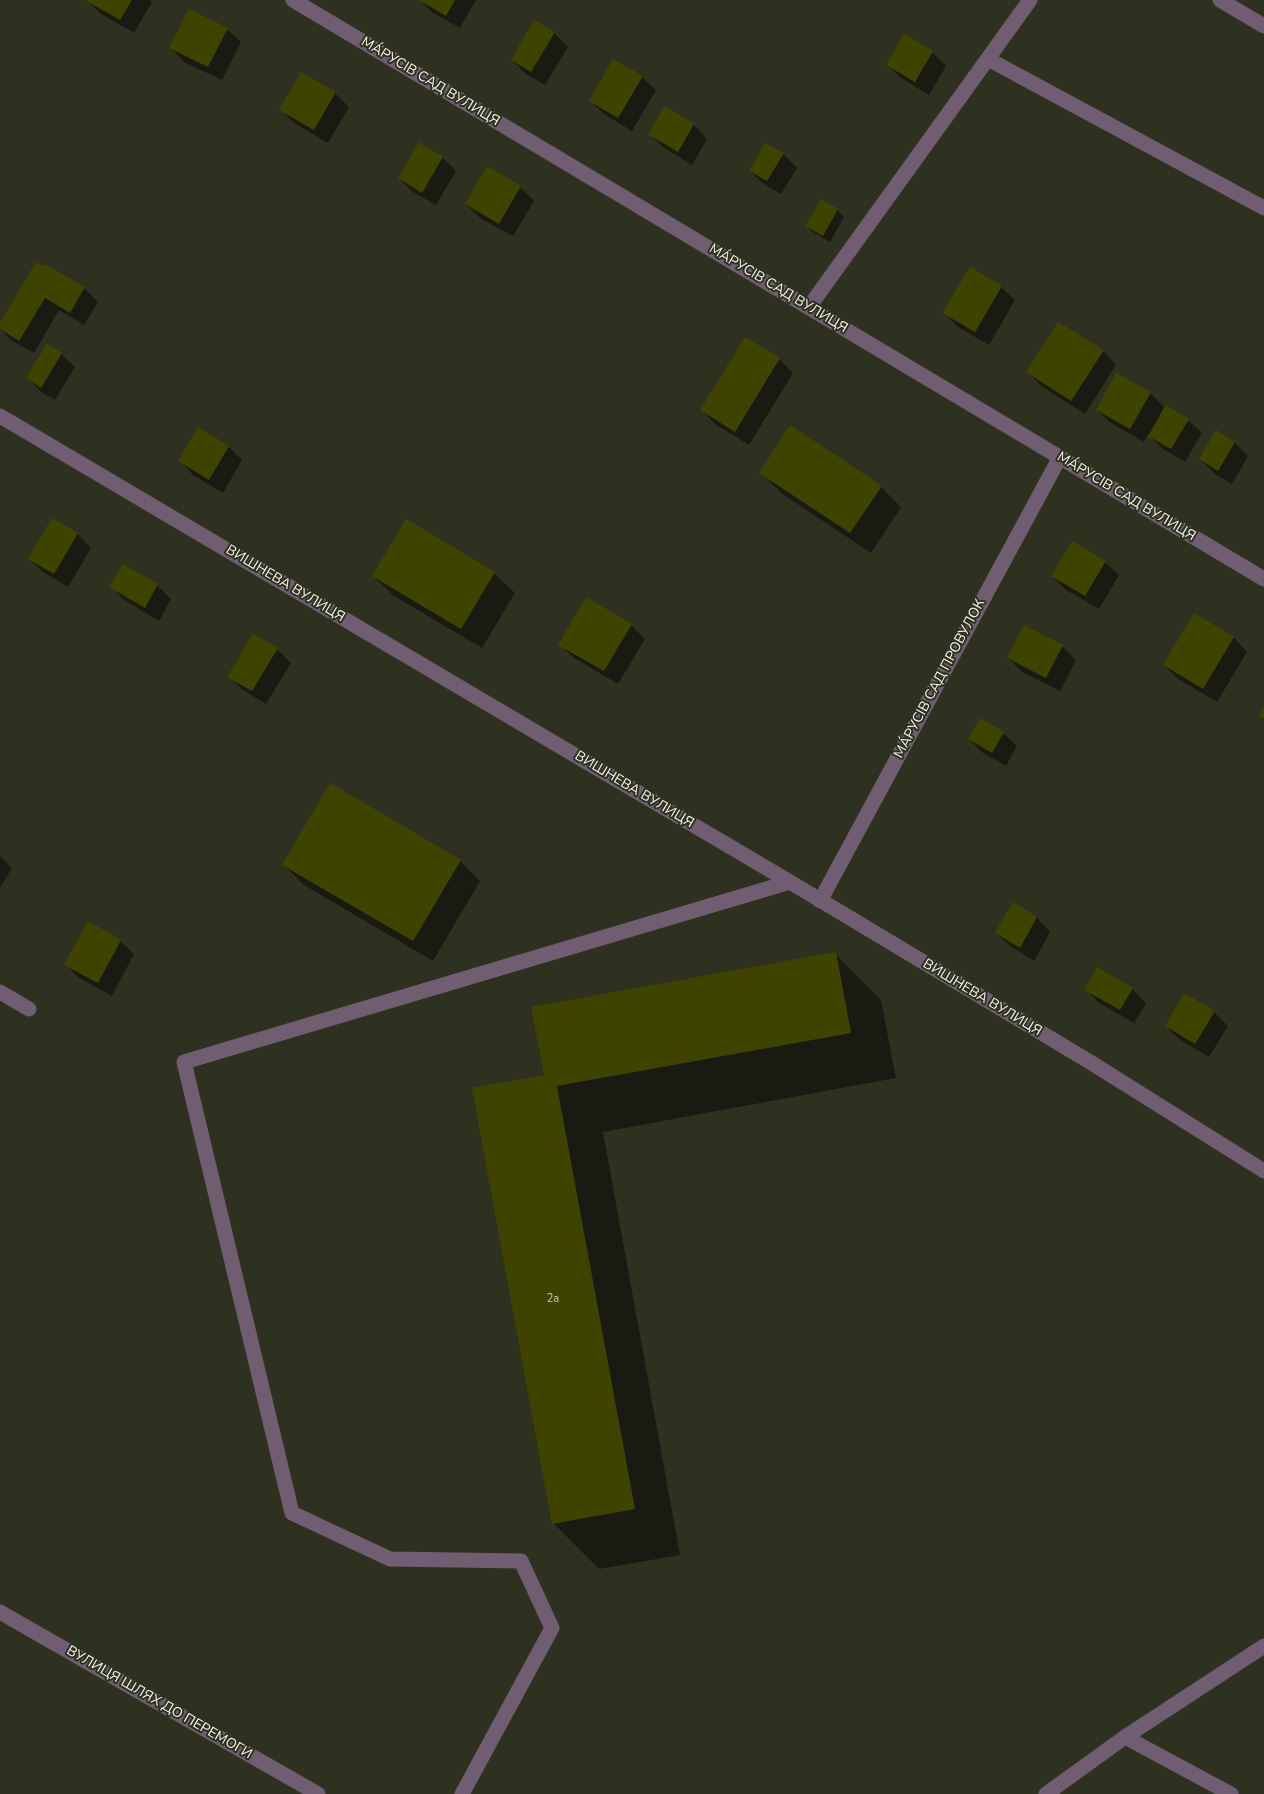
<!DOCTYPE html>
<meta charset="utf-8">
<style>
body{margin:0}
canvas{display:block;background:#2e311f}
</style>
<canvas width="1264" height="1794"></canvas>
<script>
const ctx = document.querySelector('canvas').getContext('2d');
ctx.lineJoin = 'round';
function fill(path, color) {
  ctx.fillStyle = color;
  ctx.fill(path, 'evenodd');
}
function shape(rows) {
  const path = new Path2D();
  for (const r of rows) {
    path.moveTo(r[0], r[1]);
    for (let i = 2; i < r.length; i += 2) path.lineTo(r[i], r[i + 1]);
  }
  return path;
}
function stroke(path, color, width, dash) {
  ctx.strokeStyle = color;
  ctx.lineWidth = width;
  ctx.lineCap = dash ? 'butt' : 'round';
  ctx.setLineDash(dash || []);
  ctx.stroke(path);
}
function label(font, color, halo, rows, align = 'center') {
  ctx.font = font + ' "Nunito Sans",sans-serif';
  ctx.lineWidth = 4;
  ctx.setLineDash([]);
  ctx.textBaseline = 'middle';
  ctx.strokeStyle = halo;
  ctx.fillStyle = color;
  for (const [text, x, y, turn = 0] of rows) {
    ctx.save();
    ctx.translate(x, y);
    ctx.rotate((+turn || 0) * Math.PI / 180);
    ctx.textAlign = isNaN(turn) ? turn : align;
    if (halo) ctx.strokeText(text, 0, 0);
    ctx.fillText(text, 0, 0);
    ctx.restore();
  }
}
const shadow = shape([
 [87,0,150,0,152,2,134,33,101,14],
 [420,0,476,0,460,28,433,13],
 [227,29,241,42,222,80,184,62,171,48],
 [554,33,568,47,545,85,526,74,512,60],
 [932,52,946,66,929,95,901,78,888,65],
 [301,74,335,93,349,107,328,143,294,123,280,109],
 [642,77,656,90,632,131,604,114,590,101],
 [665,108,694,125,707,139,692,165,664,148,650,134],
 [783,154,797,168,781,194,764,184,750,171],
 [443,158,456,171,436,205,413,192,399,178],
 [520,187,534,201,513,236,480,218,466,204],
 [822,201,837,210,844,217,830,242,813,232,807,226],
 [37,263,84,288,98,302,84,325,59,310,34,353,12,341,0,328,0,325],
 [1001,287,1015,300,989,345,958,327,944,313],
 [746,338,779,359,793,373,749,445,715,424,702,410],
 [1103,351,1116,365,1085,414,1041,386,1028,372],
 [61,354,75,367,55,400,41,392,28,378],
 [1150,393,1164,407,1158,418,1188,420,1202,433,1185,462,1163,449,1148,434,1144,442,1111,423,1097,410],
 [1217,432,1235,443,1248,456,1232,484,1214,473,1200,459],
 [229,447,242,460,223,493,193,475,180,461],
 [760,472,881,487,901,507,871,553,781,493],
 [52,520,78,534,91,548,68,587,43,572,29,558],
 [1105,562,1119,575,1099,609,1066,590,1052,576],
 [124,565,157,585,171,599,159,621,124,600,111,586],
 [494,573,515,593,482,648,394,596,373,576],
 [1194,615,1234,638,1247,652,1217,702,1178,679,1164,665],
 [631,625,645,639,618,684,574,658,560,644],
 [1062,646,1076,660,1060,691,1022,672,1008,658],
 [277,649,291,663,266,704,243,690,229,676],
 [1003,733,1017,746,1006,766,983,753,969,739],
 [0,856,12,868,0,888],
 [460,861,480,881,433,961,304,885,283,864],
 [1013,904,1037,918,1050,932,1034,961,1010,946,996,933],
 [120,941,134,954,112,996,79,978,66,965],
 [835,954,881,1000,896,1078,603,1132,680,1555,599,1569,553,1523,545,1076],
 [1086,989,1132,989,1146,1003,1134,1023,1099,1003],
 [1214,1012,1228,1026,1209,1057,1180,1040,1166,1026]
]);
const building = shape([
 [85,0,132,0,120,20],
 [419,0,455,0,446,16],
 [189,9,228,28,208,67,169,48],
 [534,20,555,32,531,72,511,60],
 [904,34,933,51,915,82,886,65],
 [613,59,643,76,618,118,589,101],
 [301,72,336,92,314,130,279,110],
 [665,106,694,124,678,152,648,134],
 [419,142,443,157,422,193,398,178],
 [765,143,784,153,767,181,749,171],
 [487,166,521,186,499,224,465,204],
 [821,199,838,209,823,236,805,226],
 [36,262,44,266,45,264,85,287,70,313,45,298,19,341,0,329,0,323],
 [970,267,1002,286,975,332,942,313],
 [1058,322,1104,350,1071,401,1026,372],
 [745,337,780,358,735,432,700,410],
 [47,344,62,353,41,388,26,378],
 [1116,373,1151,392,1130,429,1096,410],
 [1166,405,1189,419,1171,449,1148,436],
 [790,425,882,486,850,533,759,473],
 [198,427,229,446,209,480,178,461],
 [1216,430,1235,442,1218,471,1199,459],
 [52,518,78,533,54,574,28,559],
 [406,519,495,572,461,629,372,576],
 [1072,541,1106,561,1085,596,1051,576],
 [123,564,158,584,145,608,109,587],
 [586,597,632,624,604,671,558,645],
 [1194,613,1234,637,1203,689,1163,665],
 [1024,625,1063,645,1046,678,1007,658],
 [253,634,278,648,252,691,227,677],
 [1264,708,1264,719,1259,716],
 [980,718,1004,732,992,753,968,739],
 [330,783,461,860,413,941,282,865],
 [1013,902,1037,917,1020,948,995,933],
 [88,921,121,940,98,983,64,965],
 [836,952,851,1033,557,1086,635,1509,552,1524,472,1088,544,1075,531,1007],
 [1097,967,1133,988,1120,1010,1084,990],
 [1184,993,1215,1011,1195,1044,1165,1026]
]);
const minor = shape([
 [293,0,1264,579],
 [1220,0,1264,26],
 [988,59,1264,208],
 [809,307,1030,0],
 [0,416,790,882,1090,1062,1264,1171],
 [820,901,1060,457],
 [0,992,29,1009],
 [0,1612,318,1794],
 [1125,1737,1231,1794],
 [462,1794,552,1628,521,1561,390,1559,292,1513,184,1062,790,882],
 [1046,1794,1125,1737,1264,1646]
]);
const numberNames = [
 ["2а",553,1299]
];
const streetNames = [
 ["МÁРУСІВ САД ВУЛИЦЯ",430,82,31],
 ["МÁРУСІВ САД ВУЛИЦЯ",778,289,31],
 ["МÁРУСІВ САД ВУЛИЦЯ",1126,497,31],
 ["ВИШНЕВА ВУЛИЦЯ",285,584,31],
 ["МÁРУСІВ САД ПРОВУЛОК",940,679,-62],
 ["ВИШНЕВА ВУЛИЦЯ",634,790,31],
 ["ВИШНЕВА ВУЛИЦЯ",982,998,31],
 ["ВУЛИЦЯ ШЛЯХ ДО ПЕРЕМОГИ",159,1703,30]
];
fill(shadow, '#0007');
fill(building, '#3e4400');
stroke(minor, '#705d71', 15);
label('11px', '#c6c9b0', null, numberNames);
label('14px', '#f3f5ea', '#2e311f', streetNames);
</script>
